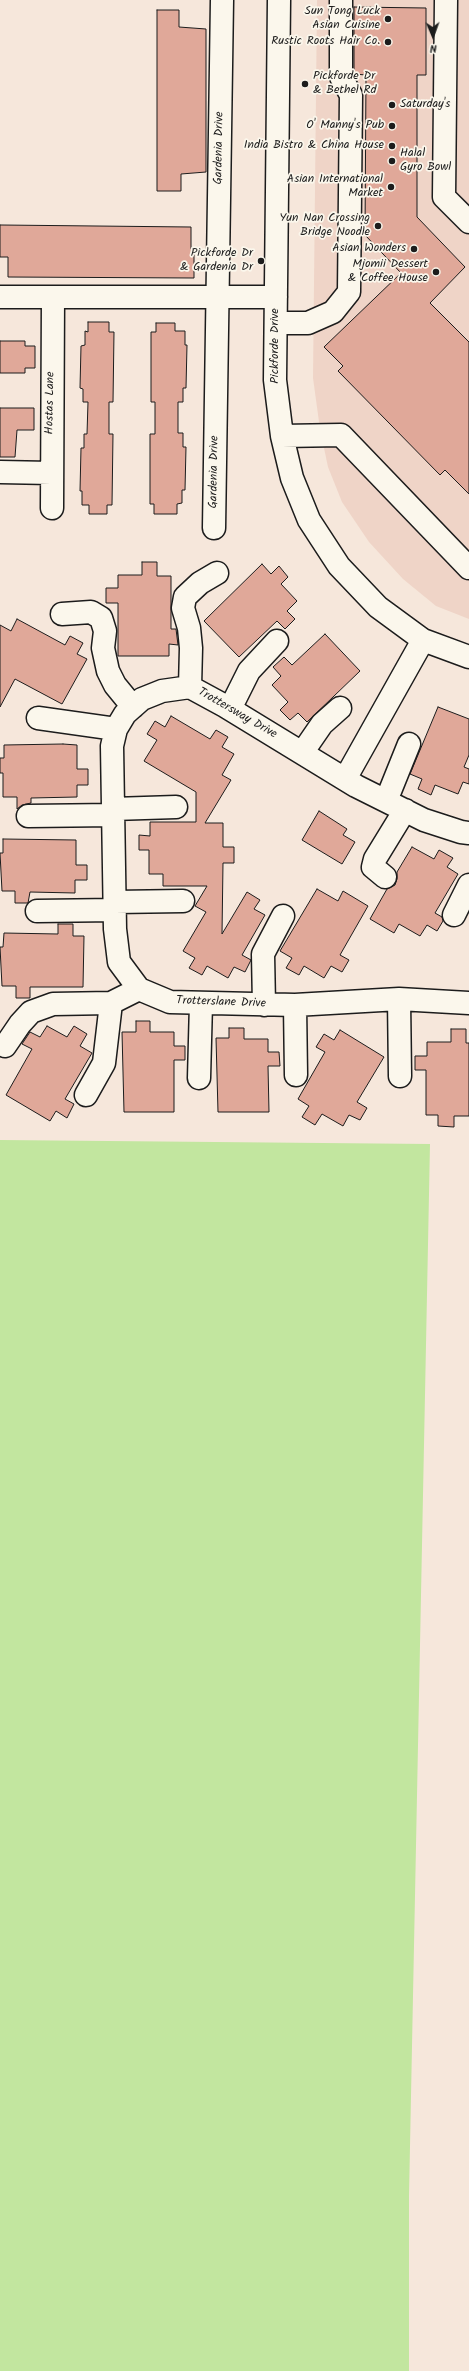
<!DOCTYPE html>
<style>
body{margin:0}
#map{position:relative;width:469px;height:2371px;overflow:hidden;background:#f6e7db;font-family:Kalam,sans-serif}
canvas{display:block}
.north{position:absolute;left:413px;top:16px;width:40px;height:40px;-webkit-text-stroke:3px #fbf7ec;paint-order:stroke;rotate:178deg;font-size:11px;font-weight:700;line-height:16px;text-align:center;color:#1c1c1c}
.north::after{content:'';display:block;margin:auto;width:14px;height:18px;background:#1c1c1c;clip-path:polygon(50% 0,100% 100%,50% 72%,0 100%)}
</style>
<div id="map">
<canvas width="469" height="2371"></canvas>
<div class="north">N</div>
</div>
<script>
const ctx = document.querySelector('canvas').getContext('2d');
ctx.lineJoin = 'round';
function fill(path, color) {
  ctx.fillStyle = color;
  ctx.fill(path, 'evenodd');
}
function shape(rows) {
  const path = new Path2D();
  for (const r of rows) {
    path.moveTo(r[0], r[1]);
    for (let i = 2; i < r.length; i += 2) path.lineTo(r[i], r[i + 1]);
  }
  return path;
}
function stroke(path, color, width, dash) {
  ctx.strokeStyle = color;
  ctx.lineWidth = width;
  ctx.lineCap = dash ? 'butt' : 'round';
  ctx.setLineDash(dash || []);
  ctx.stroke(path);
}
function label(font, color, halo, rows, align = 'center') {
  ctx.font = font + ' Kalam,sans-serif';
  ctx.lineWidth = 3.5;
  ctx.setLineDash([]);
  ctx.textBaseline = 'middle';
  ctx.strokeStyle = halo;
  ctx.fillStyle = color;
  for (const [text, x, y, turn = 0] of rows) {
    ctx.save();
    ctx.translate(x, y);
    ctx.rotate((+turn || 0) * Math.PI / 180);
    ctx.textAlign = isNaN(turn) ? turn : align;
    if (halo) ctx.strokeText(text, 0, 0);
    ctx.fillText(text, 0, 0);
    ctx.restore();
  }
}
const built = shape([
 [317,0,469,0,469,619,436,606,403,579,369,542,342,502,328,467,320,429,313,378]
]);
const green = shape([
 [0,1140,430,1144,409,2196,409,2371,0,2371]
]);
const building = shape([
 [354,7,426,8,426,75,417,75,417,217,465,267,430,303,469,342,469,494,445,470,440,475,338,371,343,366,324,347,401,273,365,235,366,75,354,74,354,7],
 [157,10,179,10,179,27,206,29,206,172,181,174,181,191,157,191,157,10],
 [0,225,191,227,191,249,194,249,194,278,8,277,8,257,0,257,0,225],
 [88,322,109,322,109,332,114,332,113,402,109,402,109,434,113,434,112,505,107,505,107,514,89,514,89,505,82,505,82,491,80,491,81,448,84,448,84,434,87,434,88,402,83,402,83,389,80,388,81,346,85,345,85,331,88,332,88,322],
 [156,323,175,323,175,331,185,331,185,345,187,345,186,388,183,388,183,402,178,402,178,433,183,433,183,447,186,447,185,490,182,490,182,503,177,504,177,514,154,514,154,504,150,504,150,434,155,434,155,402,151,402,151,332,156,332,156,323],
 [0,341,25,341,25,346,35,346,35,368,25,368,25,373,0,373,0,341],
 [0,408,34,408,34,430,17,430,15,457,0,457,0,408],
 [142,562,157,562,157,576,171,576,171,629,176,629,178,645,169,644,169,656,118,656,118,603,106,603,106,588,118,588,118,575,142,575,142,562],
 [262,564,271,574,279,566,288,577,281,584,297,601,287,611,295,619,285,629,277,621,239,657,204,621,262,564],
 [17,619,65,645,70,636,83,643,77,654,87,659,62,704,15,679,0,707,0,625,11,631,17,619],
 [325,634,360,671,307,722,298,713,290,720,280,710,288,702,272,685,281,676,273,667,284,657,292,665,325,634],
 [438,707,469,719,469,755,464,767,469,769,469,784,463,782,458,794,435,785,431,795,418,789,422,779,410,774,438,707],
 [171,716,210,739,216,730,228,737,222,747,234,754,222,775,231,780,205,823,223,823,223,847,234,847,234,863,223,863,222,934,247,892,260,900,254,909,265,915,242,955,251,960,245,972,234,967,228,978,207,966,202,975,189,968,195,958,183,951,206,912,195,906,207,886,163,886,163,874,149,874,149,850,139,850,139,835,150,836,150,822,196,822,196,792,144,761,157,740,147,734,155,721,165,727,171,716],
 [63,744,77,745,77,769,88,769,88,785,77,785,77,797,31,798,31,803,22,805,17,809,17,797,3,797,3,773,0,773,0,758,4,758,4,745,63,744],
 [319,811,347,829,343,835,355,842,342,864,302,840,319,811],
 [3,839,76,840,76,865,87,865,87,880,75,880,75,893,30,892,28,903,15,903,15,891,2,891,0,853,3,853,3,839],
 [412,847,434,859,439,850,453,858,447,867,458,874,435,913,442,917,443,921,437,931,427,925,420,936,399,924,394,933,370,919,387,889,395,885,397,879,397,872,412,847],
 [317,889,338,901,343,891,368,906,340,955,349,960,342,972,331,966,324,978,304,966,299,975,286,968,292,958,280,951,317,889],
 [58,924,73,924,73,936,84,936,83,987,30,987,30,998,16,998,16,986,2,986,0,947,3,947,4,933,58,934,58,924],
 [136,1021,150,1021,150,1032,174,1032,174,1046,185,1046,185,1060,174,1060,174,1112,124,1112,122,1032,136,1032,136,1021],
 [47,1026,67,1037,74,1026,87,1034,80,1046,92,1053,65,1099,74,1104,67,1118,56,1111,50,1121,6,1095,32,1049,22,1044,30,1032,40,1037,47,1026],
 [229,1028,244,1028,244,1039,268,1039,268,1052,279,1052,280,1066,268,1066,269,1112,218,1112,216,1038,229,1038,229,1028],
 [451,1029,466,1029,466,1043,469,1043,469,1116,454,1116,454,1127,438,1126,438,1115,426,1115,426,1070,415,1070,415,1056,427,1056,427,1042,451,1042,451,1029],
 [340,1030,384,1057,357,1102,367,1108,360,1120,349,1115,343,1126,322,1114,315,1125,302,1117,309,1106,298,1099,325,1052,316,1047,324,1034,334,1040,340,1030]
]);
const minor = shape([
 [279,0,275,380,282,436,292,478,309,520,339,566,378,607,423,640,469,657],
 [446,0,444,197,469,222],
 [0,297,276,297],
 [276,323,308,323,333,312,349,292,351,95,341,77,341,0],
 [282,436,341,435,469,568],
 [0,472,51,473],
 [52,508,53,297],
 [214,528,222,0],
 [62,614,91,612,101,618,105,631,103,648,108,671,115,685,133,707],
 [190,687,191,648,189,628,183,608,185,597,200,583,217,573],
 [230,709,249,671,277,641],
 [38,718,116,729],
 [302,753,322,724,340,708],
 [345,779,423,640],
 [386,801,409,744],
 [113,809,176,807],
 [28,816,114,815],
 [469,833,461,832,424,820,356,786,225,706,190,687,162,691,142,699,125,714,116,729,112,746,115,929,119,962,139,989,170,1002,295,1005,399,999,469,1003],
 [385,877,373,867,375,859,405,810],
 [115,902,183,901],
 [37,911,115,910],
 [454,915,469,885],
 [399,999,400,1076],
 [264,1005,263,954,283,916],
 [295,1005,296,1075],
 [5,1046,20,1024,31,1012,53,1004,111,1003,139,989],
 [199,1078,201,1003],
 [86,1095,104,1063,111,1003]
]);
const markers = [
 [388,19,4,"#1c1c1c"],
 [388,42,4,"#1c1c1c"],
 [305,84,4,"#1c1c1c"],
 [392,105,4,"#1c1c1c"],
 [392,126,4,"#1c1c1c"],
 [392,146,4,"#1c1c1c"],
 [392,161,4,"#1c1c1c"],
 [391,187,4,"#1c1c1c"],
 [378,226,4,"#1c1c1c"],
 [414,249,4,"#1c1c1c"],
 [261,261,4,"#1c1c1c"],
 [436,272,4,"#1c1c1c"]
];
const poiNames = [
 ["Sun Tong Luck",380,12],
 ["Asian Cuisine",380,26],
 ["Rustic Roots Hair Co.",380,42],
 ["Pickforde Dr",313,77,"left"],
 ["& Bethel Rd",313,91,"left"],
 ["Saturday's",400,105,"left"],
 ["O' Manny's Pub",384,126],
 ["India Bistro & China House",384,146],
 ["Halal",400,154,"left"],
 ["Gyro Bowl",400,168,"left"],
 ["Asian International",383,180],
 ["Market",383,194],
 ["Yun Nan Crossing",370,219],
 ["Bridge Noodle",370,233],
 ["Asian Wonders",406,249],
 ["Pickforde Dr",253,254],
 ["& Gardenia Dr",253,268],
 ["Mjomii Dessert",428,265],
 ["& Coffee House",428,279]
];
const streetNames = [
 ["Gardenia Drive",220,148,-89],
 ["Pickforde Drive",276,346,-90],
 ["Hostas Lane",51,403,-89],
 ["Gardenia Drive",215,472,-89],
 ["Trottersway Drive",237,714,30],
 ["Trotterslane Drive",221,1003,2]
];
fill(built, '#efd4c7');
fill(green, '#c2e69f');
fill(building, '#e0a899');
stroke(building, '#1c1c1c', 1);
stroke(minor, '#1c1c1c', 25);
stroke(minor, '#fbf7ec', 22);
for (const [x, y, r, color] of markers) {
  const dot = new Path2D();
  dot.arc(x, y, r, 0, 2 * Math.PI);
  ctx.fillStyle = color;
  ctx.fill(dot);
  stroke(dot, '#fbf7ec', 1.5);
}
label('12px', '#1c1c1c', '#fbf7ec', poiNames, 'right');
label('12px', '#1c1c1c', '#fbf7ec', streetNames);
</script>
